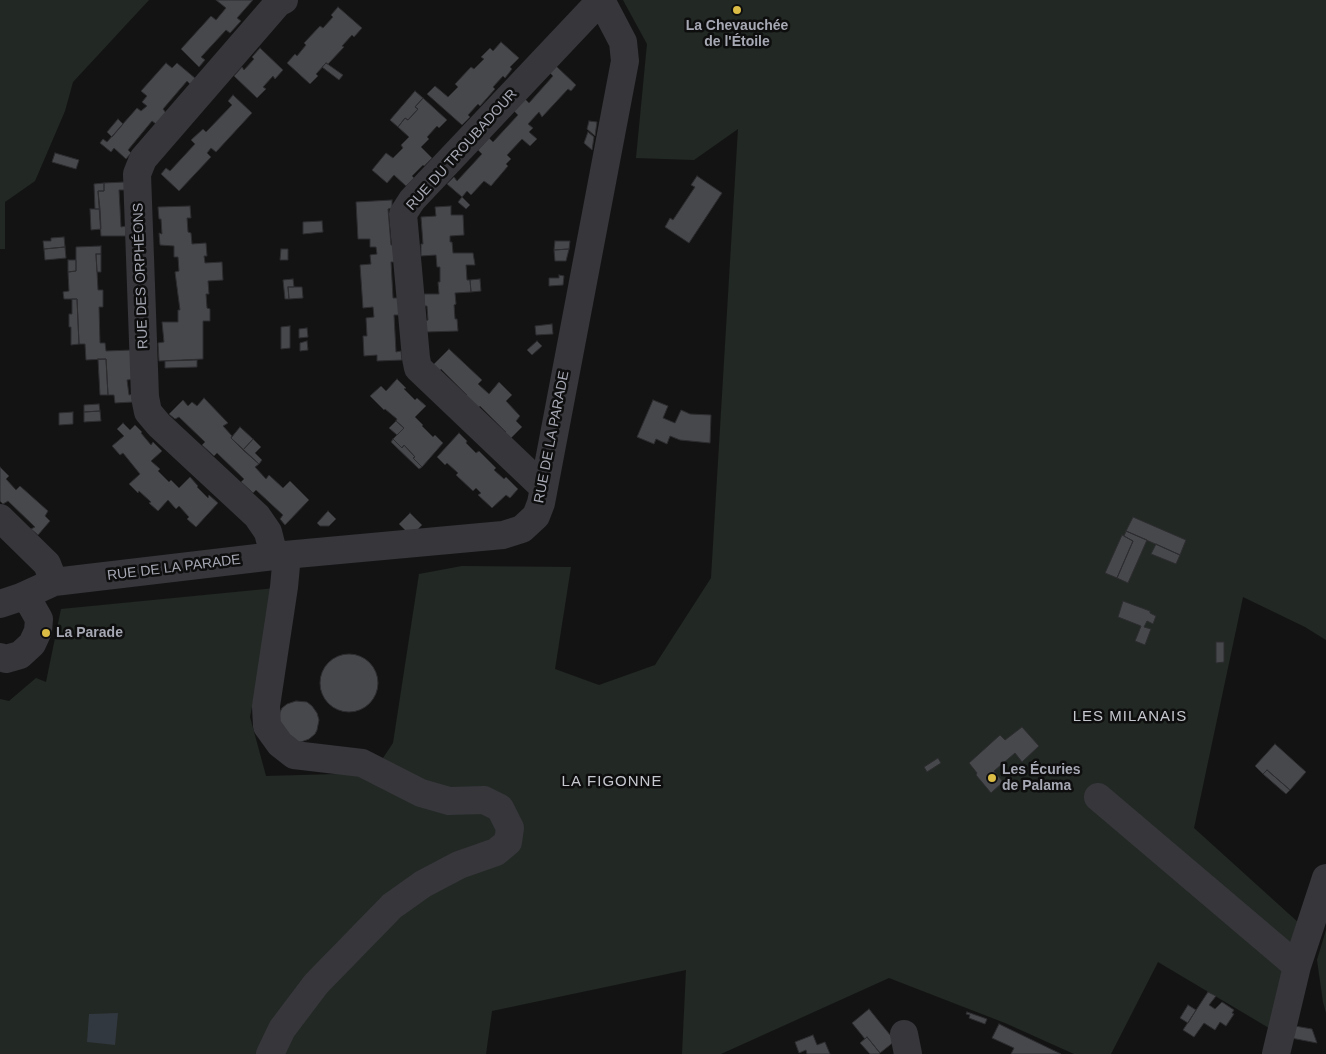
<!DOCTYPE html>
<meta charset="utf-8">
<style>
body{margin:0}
canvas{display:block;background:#131314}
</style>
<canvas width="1326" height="1054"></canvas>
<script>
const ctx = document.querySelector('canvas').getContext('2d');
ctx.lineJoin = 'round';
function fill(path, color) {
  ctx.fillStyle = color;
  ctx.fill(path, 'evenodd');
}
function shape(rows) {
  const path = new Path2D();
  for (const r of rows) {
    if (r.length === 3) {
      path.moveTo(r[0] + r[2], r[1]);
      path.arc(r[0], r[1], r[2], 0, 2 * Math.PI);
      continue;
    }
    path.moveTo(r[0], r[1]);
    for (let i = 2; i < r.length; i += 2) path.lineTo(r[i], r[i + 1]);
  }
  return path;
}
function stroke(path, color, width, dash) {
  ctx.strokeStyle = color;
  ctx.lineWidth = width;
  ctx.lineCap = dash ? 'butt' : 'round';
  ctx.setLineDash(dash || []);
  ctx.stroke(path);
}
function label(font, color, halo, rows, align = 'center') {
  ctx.font = font + ' Arial,sans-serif';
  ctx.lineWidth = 5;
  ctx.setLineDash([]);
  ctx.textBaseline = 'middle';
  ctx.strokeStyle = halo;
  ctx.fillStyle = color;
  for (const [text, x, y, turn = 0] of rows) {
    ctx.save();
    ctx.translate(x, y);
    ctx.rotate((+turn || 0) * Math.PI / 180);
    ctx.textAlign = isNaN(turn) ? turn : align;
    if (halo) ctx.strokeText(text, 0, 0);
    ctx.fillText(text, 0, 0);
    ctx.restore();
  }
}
const green = shape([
 [0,0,149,0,73,82,65,111,35,181,5,202,5,249,0,249],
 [623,0,1326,0,1326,640,1305,627,1243,597,1194,828,1300,924,1288,964,1274,1031,1158,962,1111,1054,1074,1054,1005,1023,889,978,721,1054,682,1054,686,970,492,1011,486,1054,0,1054,0,699,9,701,36,678,46,682,61,609,276,588,250,717,266,776,373,773,393,743,419,574,462,566,571,567,555,669,599,685,655,665,711,578,738,129,694,160,636,158,647,44],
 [1326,930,1326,1013,1323,1002,1317,960]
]);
const water = shape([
 [118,1013,115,1045,87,1042,89,1014]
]);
const building = shape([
 [216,0,253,0,237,18,241,21,230,33,226,30,201,57,205,60,199,67,181,49,211,16,216,20,226,8,216,0],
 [338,7,362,28,354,37,352,35,342,46,344,47,328,64,326,63,316,74,318,76,310,84,287,63,295,54,297,56,306,45,304,43,320,26,323,28,333,17,331,15,338,7],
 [501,42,519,58,510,67,512,69,505,78,503,76,493,87,495,89,480,106,478,104,468,115,470,117,462,125,427,94,435,86,448,97,458,87,455,84,471,67,474,69,484,59,481,57,490,48,493,51,501,42],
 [260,48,283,70,275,79,273,76,263,87,266,89,257,98,234,76,242,67,244,70,254,59,252,57,260,48],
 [166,63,172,68,177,63,196,79,191,85,187,81,163,109,166,113,156,124,152,121,128,150,131,153,126,159,114,148,111,152,100,143,103,139,107,142,137,108,141,111,147,106,142,102,147,96,141,91,166,63],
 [326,63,343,75,339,80,322,67,326,63],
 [556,66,576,85,571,91,568,89,542,117,539,112,528,124,533,128,529,132,537,139,530,146,522,139,507,155,511,159,506,164,508,166,491,186,484,181,471,195,467,191,462,197,447,184,454,177,457,181,482,154,478,150,489,138,493,142,518,115,514,111,525,99,529,103,553,76,550,73,556,66],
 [415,91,423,98,415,107,418,109,408,120,405,118,398,127,390,120,415,91],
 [233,95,252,113,216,152,211,148,207,153,211,157,179,191,161,174,166,168,170,171,195,144,191,140,203,129,206,132,232,105,228,101,233,95],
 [423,98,447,120,439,128,437,126,427,137,429,139,421,147,432,158,424,166,423,165,412,176,414,178,406,186,394,175,387,183,372,170,386,153,393,158,403,148,401,145,409,137,398,127,405,118,408,120,418,109,415,107,423,98],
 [118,119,123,124,112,137,107,132,118,119],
 [589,121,597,122,595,136,587,129,589,121],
 [588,132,594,137,592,150,584,143,588,132],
 [55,153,79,160,76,169,52,162,55,153],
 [697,176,722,193,689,243,665,227,670,218,673,220,695,187,691,185,697,176],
 [125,182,125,190,119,190,121,227,126,226,126,236,101,236,98,191,104,191,104,183,125,182],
 [104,183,104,191,98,191,100,209,95,209,94,184,104,183],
 [462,197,470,205,466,209,458,202,462,197],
 [392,200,392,208,388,209,391,245,394,245,395,262,391,262,393,298,398,298,399,315,394,315,396,352,401,351,402,360,377,361,377,355,364,356,363,336,367,336,366,318,374,317,373,307,363,308,360,265,371,264,370,255,377,254,376,247,370,247,370,239,358,239,356,202,392,200],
 [190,206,191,218,187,218,188,232,191,233,192,244,206,243,207,256,204,256,205,263,222,262,223,280,208,281,209,294,206,294,207,308,210,309,210,321,203,321,203,359,159,361,158,343,164,342,162,322,178,322,178,310,180,310,175,272,179,271,178,257,174,257,174,246,160,245,159,233,162,234,161,219,159,219,158,207,190,206],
 [451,206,451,215,463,215,464,235,450,236,450,242,452,242,453,253,473,253,475,265,466,265,467,280,470,280,471,292,455,293,456,304,454,305,455,319,457,319,458,331,426,332,425,321,428,320,427,306,424,306,424,294,439,294,438,282,440,282,440,267,437,267,436,255,421,256,421,244,423,244,421,217,436,216,435,207,451,206],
 [90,209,100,209,101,229,91,230,90,209],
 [322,221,323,232,303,234,303,222,322,221],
 [64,237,65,247,44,249,43,241,51,241,51,238,64,237],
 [555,241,570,241,569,249,554,250,555,241],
 [101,246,101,254,96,254,98,290,103,290,103,307,99,307,100,343,105,343,106,351,132,350,135,379,127,380,129,395,133,394,133,402,115,403,114,395,108,395,106,359,86,360,85,344,79,344,77,299,64,299,63,292,69,291,68,272,76,271,76,247,101,246],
 [65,247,66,258,45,260,44,249,65,247],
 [281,249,288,249,288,260,280,260,281,249],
 [569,249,566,261,555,261,554,250,569,249],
 [96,254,101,254,101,272,97,272,96,254],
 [68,260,76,260,76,271,68,272,68,260],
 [559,275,564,276,563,285,549,286,549,278,559,278,559,275],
 [293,279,294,287,288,287,289,299,285,299,283,280,293,279],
 [480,279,481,291,471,292,470,280,480,279],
 [288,287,302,287,303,298,289,299,288,287],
 [72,299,77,299,79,344,71,345,71,327,69,327,69,314,72,314,72,299],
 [552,324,553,334,536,335,535,326,552,324],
 [290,326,290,348,281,349,281,327,290,326],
 [307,328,308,337,299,338,299,329,307,328],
 [307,341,308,350,300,351,300,343,307,341],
 [537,341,542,346,532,355,527,350,537,341],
 [449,349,482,380,478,384,489,394,499,382,512,395,506,401,520,416,516,421,522,427,509,440,503,435,506,432,480,406,477,409,464,398,467,395,441,369,438,373,431,367,449,349],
 [98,359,106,359,108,395,100,395,98,359],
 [197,360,197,367,165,368,165,361,197,360],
 [397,379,406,388,404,389,415,400,417,398,426,406,415,417,423,425,422,426,433,437,435,435,443,443,422,467,413,458,415,457,404,445,402,448,393,439,404,428,396,421,397,419,385,409,384,410,370,396,381,386,386,391,397,379],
 [204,398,228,423,223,426,232,436,231,438,259,464,255,467,266,479,269,475,283,488,290,481,309,500,285,525,280,519,283,515,256,490,253,493,241,482,244,479,217,453,214,456,202,445,205,442,179,417,175,419,169,414,183,400,188,406,192,402,197,406,204,398],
 [653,400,668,406,663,418,675,423,681,410,690,414,711,415,710,443,680,440,670,436,667,444,656,439,654,444,637,437,653,400],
 [99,404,100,411,84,412,84,405,99,404],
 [100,411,101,421,84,422,84,412,100,411],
 [73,412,73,424,59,425,59,413,73,412],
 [396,421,404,428,397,435,389,428,396,421],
 [123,423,130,430,135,425,142,432,141,433,151,445,153,442,162,451,151,461,160,469,158,471,169,482,171,480,179,488,190,477,198,486,197,487,208,498,209,495,218,503,196,527,187,519,189,517,179,506,176,509,168,500,158,511,149,503,151,502,139,491,138,493,129,484,140,474,123,453,120,455,112,446,124,436,117,429,123,423],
 [240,427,253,439,243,450,231,438,240,427],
 [459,433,467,441,466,443,476,453,479,451,496,468,494,470,504,479,506,477,518,489,510,498,506,495,492,508,478,495,481,493,476,488,473,491,456,475,458,473,447,463,445,465,437,457,459,433],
 [253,439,261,447,255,453,262,460,259,464,243,450,253,439],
 [393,439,402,448,404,445,415,457,413,458,422,467,419,469,391,442,393,439],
 [0,467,9,476,6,479,16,490,20,486,48,511,45,516,50,521,38,535,31,529,35,527,8,501,3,504,0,501,0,467],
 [328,511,336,519,329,526,320,526,317,523,328,511],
 [410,513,422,525,417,530,406,531,399,524,410,513],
 [1133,517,1186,540,1180,555,1126,531,1133,517],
 [1126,531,1147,540,1128,583,1117,578,1133,541,1124,536,1126,531],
 [1122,535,1133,541,1117,578,1105,573,1122,535],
 [1156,544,1180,555,1176,564,1151,554,1156,544],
 [1123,601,1150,611,1150,613,1156,616,1153,624,1147,621,1144,627,1151,629,1145,645,1135,641,1141,626,1118,617,1123,601],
 [1216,642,1224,642,1224,662,1216,663,1216,642],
 [349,683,29],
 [296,701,307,702,312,706,317,713,319,720,317,730,315,734,309,739,301,742,296,742,278,725,280,712,282,708,287,704,296,701],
 [1022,727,1039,746,1022,762,1015,753,994,771,1003,782,991,793,976,775,977,773,969,763,1000,735,1005,740,1022,727],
 [1275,744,1306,772,1290,790,1267,770,1263,774,1255,766,1275,744],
 [938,758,941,763,927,772,924,767,938,758],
 [1267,770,1290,790,1286,794,1263,774,1267,770],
 [1208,992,1216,996,1209,1005,1215,1009,1222,1002,1234,1010,1232,1013,1234,1014,1226,1026,1220,1022,1215,1030,1204,1023,1194,1037,1183,1030,1208,992],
 [1188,1005,1196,1010,1188,1023,1180,1018,1188,1005],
 [869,1009,895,1041,880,1053,867,1037,865,1039,852,1023,869,1009],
 [967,1012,987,1019,985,1024,969,1018,970,1015,966,1014,967,1012],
 [999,1024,1061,1054,1011,1054,1014,1048,992,1038,999,1024],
 [1289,1025,1312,1029,1317,1043,1286,1037,1289,1025],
 [813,1035,817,1045,825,1042,830,1054,807,1054,806,1050,799,1053,795,1042,813,1035],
 [867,1037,880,1053,879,1054,870,1054,860,1043,867,1037]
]);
const minor = shape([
 [543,487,418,368,416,358,403,214,412,200,601,0],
 [0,518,47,564,54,582],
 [274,556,268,532,257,516,159,425,148,412,145,397,137,174,143,159,278,3,284,0],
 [0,604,21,597,54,582,274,556,503,535,522,529,536,516,541,503,625,61,623,42,601,0],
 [0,657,6,659,20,655,32,644,38,631,39,619,30,603,21,597],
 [1098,797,1297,966],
 [904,1034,908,1054],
 [270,1054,282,1029,316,984,392,906,423,884,459,865,496,852,508,842,510,828,500,808,484,800,449,801,421,793,362,763,294,755,280,744,267,726,266,706,284,587,287,555],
 [1276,1054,1297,966,1326,878]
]);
const markers = [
 [737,10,5,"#dbbc44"],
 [46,633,5,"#dbbc44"],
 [992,778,5,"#dbbc44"]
];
const poiNames = [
 ["La Chevauchée",737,26,"center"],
 ["de l'Étoile",737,42,"center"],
 ["La Parade",56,633],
 ["Les Écuries",1002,770],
 ["de Palama",1002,786]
];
const streetNames = [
 ["RUE DU TROUBADOUR",462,150,-48],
 ["RUE DES ORPHÉONS",141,276,-92],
 ["RUE DE LA PARADE",552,437,-79],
 ["RUE DE LA PARADE",174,568,-7]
];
const neighbourhoodNames = [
 ["LES MILANAIS",1130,717],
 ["LA FIGONNE",612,782]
];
fill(green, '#222823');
fill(water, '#32383f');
fill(building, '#47484c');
stroke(building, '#2d2d30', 1);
stroke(minor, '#36363b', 28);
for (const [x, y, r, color] of markers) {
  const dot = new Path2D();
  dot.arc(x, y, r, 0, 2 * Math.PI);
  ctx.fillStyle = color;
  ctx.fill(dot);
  stroke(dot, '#0e0e0f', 2);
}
label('bold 14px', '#a6a8b3', '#0e0e0f', poiNames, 'left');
label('14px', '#a6a8b3', '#0e0e0f', streetNames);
ctx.letterSpacing = '1px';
label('15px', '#c6c8cf', '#0e0e0f', neighbourhoodNames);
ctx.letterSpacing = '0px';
</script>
